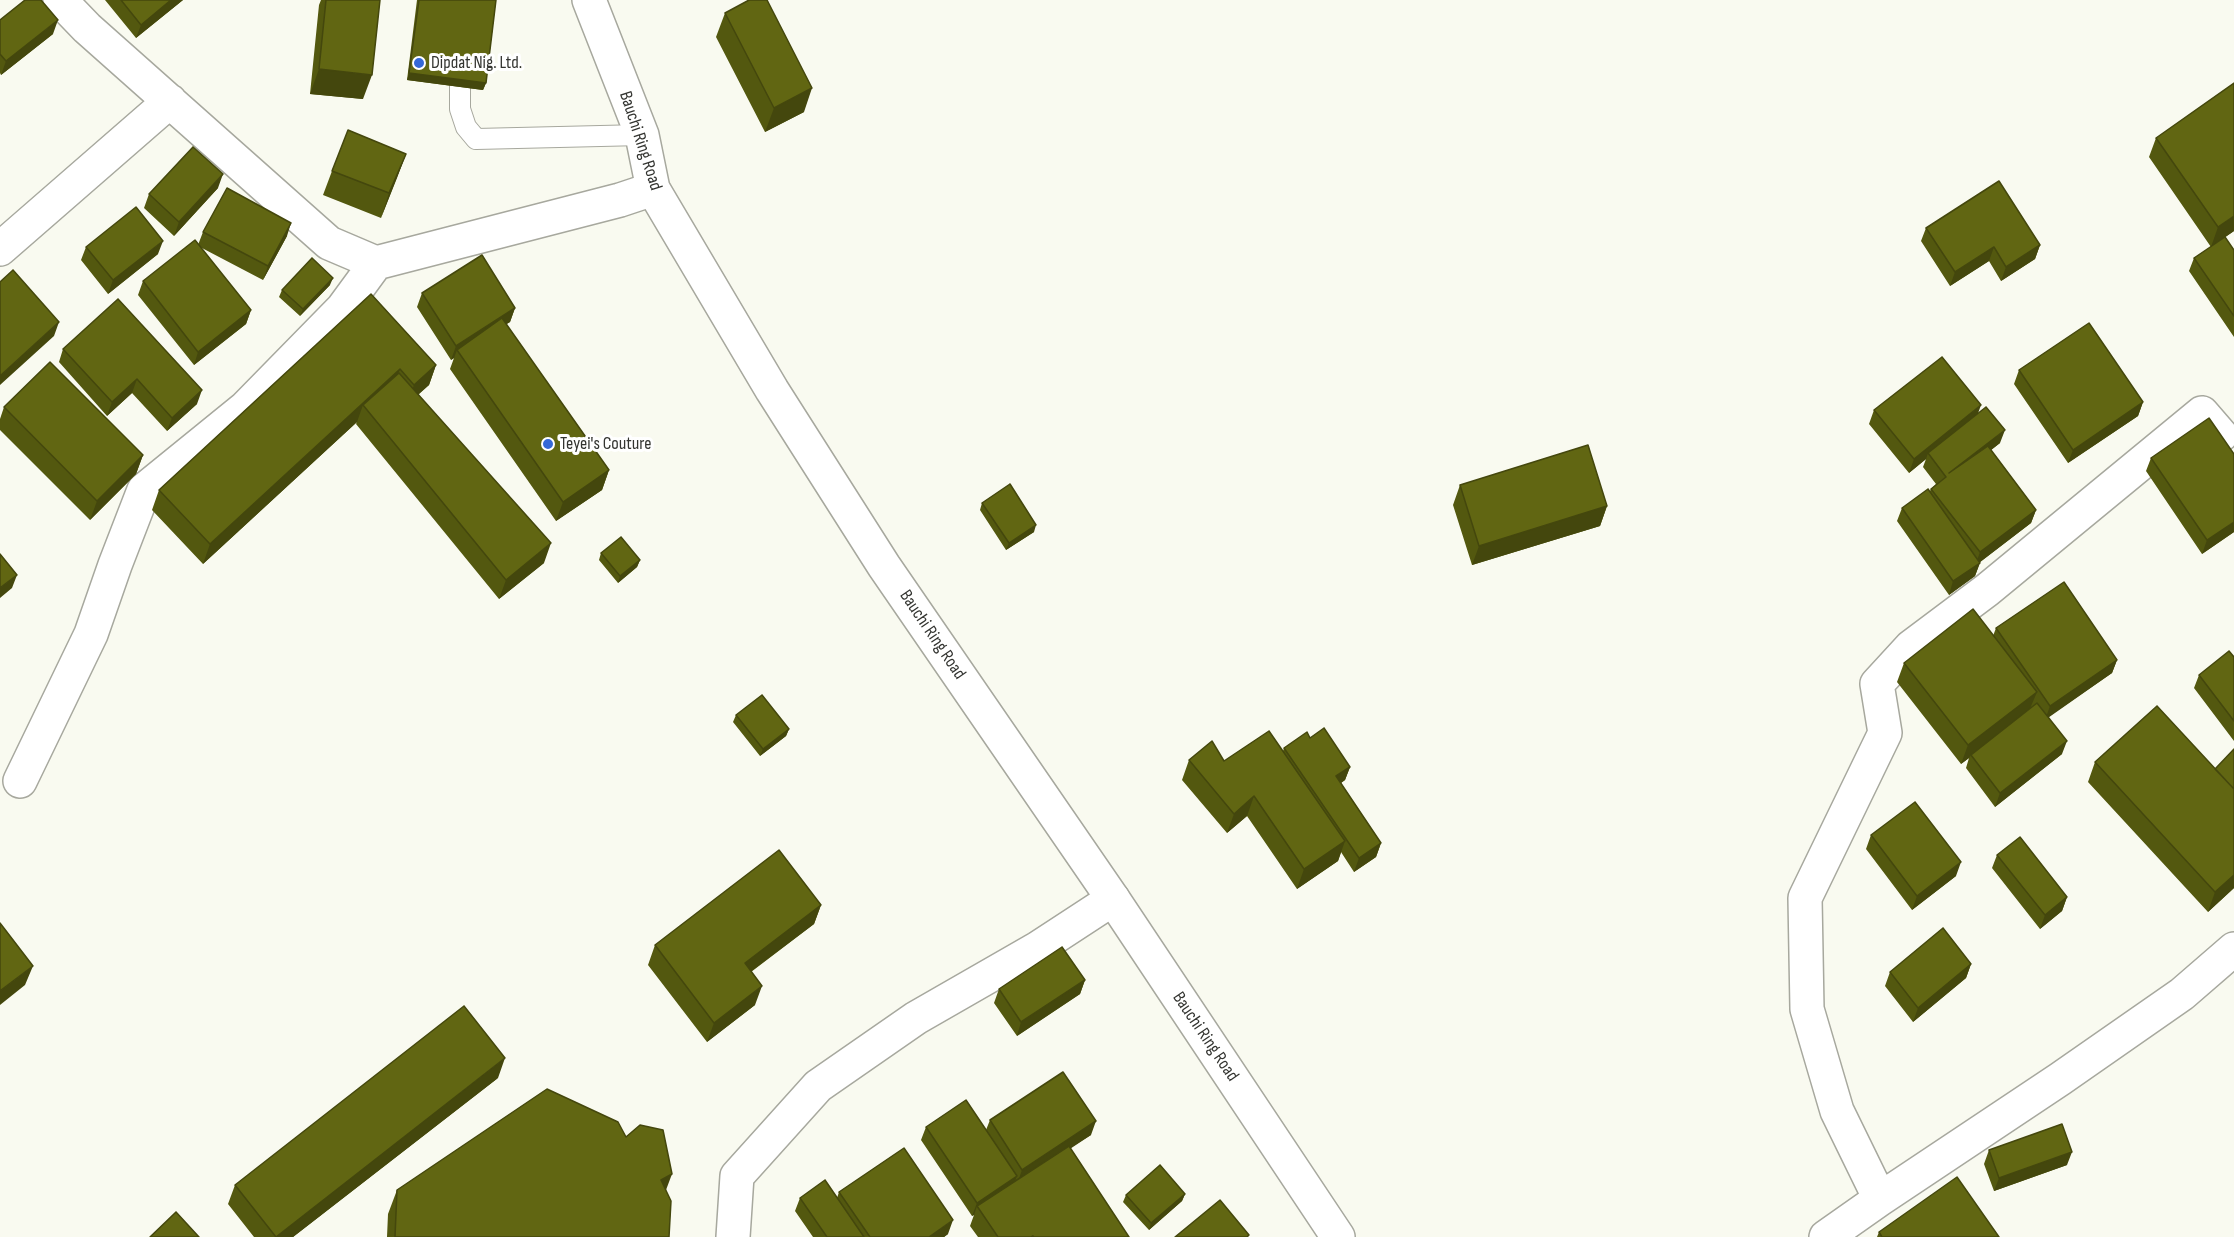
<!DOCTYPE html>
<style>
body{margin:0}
canvas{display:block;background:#f9faf0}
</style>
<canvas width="2234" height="1237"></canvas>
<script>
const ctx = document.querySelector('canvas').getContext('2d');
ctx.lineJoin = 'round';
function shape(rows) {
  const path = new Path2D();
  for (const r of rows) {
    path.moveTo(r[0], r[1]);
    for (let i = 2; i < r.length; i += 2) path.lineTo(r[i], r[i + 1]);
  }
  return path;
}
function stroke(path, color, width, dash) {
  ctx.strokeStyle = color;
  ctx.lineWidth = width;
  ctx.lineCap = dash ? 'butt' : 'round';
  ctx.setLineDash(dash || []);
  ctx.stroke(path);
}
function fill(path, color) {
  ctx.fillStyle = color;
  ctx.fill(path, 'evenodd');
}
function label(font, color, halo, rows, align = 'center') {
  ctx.font = font + ' "Sofia Sans Condensed",sans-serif';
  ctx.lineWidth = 6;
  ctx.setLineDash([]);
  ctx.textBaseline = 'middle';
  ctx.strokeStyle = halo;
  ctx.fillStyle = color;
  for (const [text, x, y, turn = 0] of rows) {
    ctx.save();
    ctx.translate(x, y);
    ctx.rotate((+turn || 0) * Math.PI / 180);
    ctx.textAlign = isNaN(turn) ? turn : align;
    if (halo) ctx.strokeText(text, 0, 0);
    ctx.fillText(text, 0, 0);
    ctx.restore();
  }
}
const service = shape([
 [460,62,460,109,466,127,476,139,642,135]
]);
const minor = shape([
 [60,0,87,28,329,243,376,263,620,200,653,189],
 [0,249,170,101],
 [20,781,91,634,115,565,144,490,245,408,343,308,376,263],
 [1880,1199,1837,1111,1807,1009,1805,898,1885,733,1877,684,1911,647,1987,590,2202,413,2221,435],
 [733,1237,737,1176,818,1086,916,1018,1038,948,1113,899],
 [1826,1237,1880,1199,2060,1079,2182,994,2234,949]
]);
const primary = shape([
 [589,0,642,135,653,189,772,390,884,566,1113,899,1338,1237]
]);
const wall = shape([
 [105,0,183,0,136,38],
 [321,0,326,0,363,99,310,94,319,5],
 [417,0,496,0,486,83,483,90,407,80],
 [725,13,804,112,765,132,716,37],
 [0,20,53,34,1,75,0,73],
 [2156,138,2234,231,2215,244,2234,250,2234,337,2189,271,2194,258,2211,247,2149,157],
 [406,154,381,218,323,195,332,171],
 [218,188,174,236,144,208,149,194],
 [1926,228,2040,245,2035,259,2001,281,1989,261,1950,286,1921,241],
 [203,232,287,236,263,280,200,247,251,310,246,324,194,365,138,295,143,281,198,245],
 [86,247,158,254,108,294,81,260],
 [330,285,300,316,279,297,282,290],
 [422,293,515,308,510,322,506,324,609,470,602,490,556,521,450,369,454,358,451,360,417,307],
 [371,294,436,365,429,385,418,395,544,563,499,599,356,424,357,422,203,564,152,510,159,490],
 [63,349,197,404,167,431,132,393,107,416,59,362],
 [2019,370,2143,402,2138,416,2068,463,2014,384],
 [4,407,143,455,136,474,90,520,0,430,0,419],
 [1874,410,1977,414,2000,443,1991,450,2036,510,2031,523,1980,562,1975,576,1949,595,1897,521,1902,508,1930,491,1931,489,1936,484,1923,467,1926,459,1909,473,1869,424],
 [2151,458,2234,532,2202,554,2146,471],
 [1460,485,1607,506,1600,526,1472,565,1453,505],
 [982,503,1034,532,1006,550,980,510],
 [601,553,640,560,637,567,618,583,599,560],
 [1996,628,2117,660,2112,673,2048,717,2062,754,1995,807,1966,768,1969,758,1961,764,1897,682,1904,663,1993,636],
 [2234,657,2234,741,2194,688,2199,675],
 [736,715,789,729,786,736,760,756,733,722],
 [1310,738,1350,767,1345,780,1341,783,1381,843,1376,857,1354,872,1341,852,1338,861,1297,889,1247,816,1227,833,1182,780,1189,760,1224,761,1283,751,1284,748],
 [2095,762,2215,769,2234,888,2208,912,2088,782],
 [1871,835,1956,876,1912,910,1866,849],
 [1997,855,2067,897,2062,911,2040,929,1992,868],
 [821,905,814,924,751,972,755,1005,707,1042,648,965,655,945],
 [1971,964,1966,978,1913,1022,1885,986,1890,972],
 [1085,980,1080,994,1017,1036,994,1003,999,989],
 [498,1078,293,1237,254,1237,228,1204,235,1185],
 [990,1120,1091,1135,1070,1148,1129,1237,978,1237,970,1226,974,1215,972,1216,921,1140,926,1127,986,1130],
 [626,1137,666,1190,669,1237,387,1237,388,1214,397,1190],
 [1989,1150,2067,1165,1994,1191,1984,1164],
 [839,1192,948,1234,944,1237,813,1237,795,1211,800,1198,837,1198],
 [1185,1194,1182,1201,1149,1230,1123,1202,1126,1195],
 [1879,1232,1999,1237,1877,1237]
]);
const shadedWall = shape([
 [171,0,183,0,136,38,141,25],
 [58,20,53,34,1,75,6,61],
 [319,69,372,75,363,99,310,94],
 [409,73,486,83,483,90,407,80],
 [812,88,804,112,765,132,774,108],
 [406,154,397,178,381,218,389,193],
 [223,174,218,188,174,236,179,222],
 [2234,216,2234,231,2211,247,2218,227],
 [291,223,287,236,263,280,268,266],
 [163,241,158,254,108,294,113,280],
 [2040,245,2035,259,2001,281,2006,267],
 [1994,247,1989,261,1950,286,1955,272],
 [333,278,330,285,300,316,303,309],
 [515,308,510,322,460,354,457,350,454,358,451,360,456,346],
 [251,310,246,324,194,365,198,352],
 [59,322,54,336,0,385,0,376],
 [436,365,429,385,407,404,414,385],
 [400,369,393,388,363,405,357,422,203,564,210,544],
 [137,379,132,393,107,416,112,402],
 [202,390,197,404,167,431,172,418],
 [2143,402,2138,416,2068,463,2073,450],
 [1981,405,1976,419,1928,453,1926,459,1909,473,1914,459],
 [2005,430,2000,443,1944,487,1949,473],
 [143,455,136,474,90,520,97,501],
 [609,470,602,490,556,521,563,502],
 [1607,506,1600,526,1472,565,1479,546],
 [2036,510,2031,523,1975,566,1980,552],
 [2234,522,2234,532,2202,554,2207,540],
 [1036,525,1034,532,1006,550,1009,543],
 [551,543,544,563,499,599,506,580],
 [640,560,637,567,618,583,620,576],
 [1980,563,1975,576,1949,595,1953,581],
 [17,575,12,588,0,598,0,588],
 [2117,660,2112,673,2045,720,2050,706],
 [2037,692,2029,711,1971,755,1969,758,1961,764,1968,745],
 [789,729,786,736,760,756,763,749],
 [2067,741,2062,754,1995,807,2000,793],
 [1350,767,1345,780,1331,790,1336,776],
 [1254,796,1247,816,1227,833,1234,814],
 [1345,841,1338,861,1297,889,1304,869],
 [1381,843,1376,857,1354,872,1359,858],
 [1961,862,1956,876,1912,910,1917,896],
 [2234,875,2234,888,2208,912,2215,892],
 [2067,897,2062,911,2040,929,2045,915],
 [821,905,814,924,737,982,745,963],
 [1971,964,1966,978,1913,1022,1918,1008],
 [33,966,25,985,0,1005,0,991],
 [1085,980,1080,994,1017,1036,1021,1022],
 [762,986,755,1005,707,1042,714,1023],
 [505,1058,498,1078,293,1237,275,1237],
 [1096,1121,1091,1135,1017,1184,1022,1170],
 [2072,1152,2067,1165,1994,1191,1999,1178],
 [672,1174,663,1198,661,1180],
 [1017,1176,1012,1189,977,1206,974,1215,972,1216,977,1203],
 [1185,1194,1182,1201,1149,1230,1151,1223],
 [953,1220,948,1234,944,1237,929,1237]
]);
const building = shape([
 [25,0,41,0,58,20,6,61,0,54,0,20,25,0],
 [121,0,171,0,141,25,121,0],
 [326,0,380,0,372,75,319,69,326,0],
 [419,0,496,0,486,83,409,73,419,0],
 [749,0,767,0,812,88,774,108,725,13,749,0],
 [2234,83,2234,216,2218,227,2156,138,2234,83],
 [348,130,406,154,389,193,332,171,348,130],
 [193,147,223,174,179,222,149,194,193,147],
 [1999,181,2040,245,2006,267,1994,247,1955,272,1926,228,1999,181],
 [227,188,291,223,268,266,203,232,227,188],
 [136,207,163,241,113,280,86,247,136,207],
 [2225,237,2234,250,2234,316,2194,258,2225,237],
 [195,240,251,310,198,352,143,281,195,240],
 [482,255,515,308,456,346,422,293,482,255],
 [312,258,333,278,303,309,282,290,312,258],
 [13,270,59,322,0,376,0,282,13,270],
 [371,294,436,365,414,385,400,369,210,544,159,490,371,294],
 [118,299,202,390,172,418,137,379,112,402,63,349,118,299],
 [502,318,609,470,563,502,457,350,502,318],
 [2089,323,2143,402,2073,450,2019,370,2089,323],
 [1942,357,1981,405,1914,459,1874,410,1942,357],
 [50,362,143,455,97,501,4,407,50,362],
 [399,373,551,543,506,580,363,405,399,373],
 [1986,407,2005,430,1949,473,1988,446,2036,510,1980,552,1931,489,1946,477,1928,453,1986,407],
 [2209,418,2234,454,2234,522,2207,540,2151,458,2209,418],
 [1588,445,1607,506,1479,546,1460,485,1588,445],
 [1010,484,1036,525,1009,543,982,503,1010,484],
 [1928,489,1980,563,1953,581,1902,508,1928,489],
 [621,537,640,560,620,576,601,553,621,537],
 [0,554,17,575,0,588,0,554],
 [2064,582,2117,660,2050,706,1996,628,2064,582],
 [1973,609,2037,692,1968,745,1904,663,1973,609],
 [2229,651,2234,657,2234,721,2199,675,2229,651],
 [762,695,789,729,763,749,736,715,762,695],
 [2037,703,2067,741,2000,793,1971,755,2037,703],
 [2157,706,2234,789,2234,875,2215,892,2095,762,2157,706],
 [1324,728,1350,767,1336,776,1381,843,1359,858,1284,748,1307,732,1310,738,1324,728],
 [1269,731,1345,841,1304,869,1254,796,1234,814,1189,760,1212,741,1224,761,1269,731],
 [2234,749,2234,789,2215,769,2234,749],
 [1915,802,1961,862,1917,896,1871,835,1915,802],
 [2020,837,2067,897,2045,915,1997,855,2020,837],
 [779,850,821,905,745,963,762,986,714,1023,655,945,779,850],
 [0,923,33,966,0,991,0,923],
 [1943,928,1971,964,1918,1008,1890,972,1943,928],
 [1062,947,1085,980,1021,1022,999,989,1062,947],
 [464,1006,505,1058,276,1237,235,1185,464,1006],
 [1063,1072,1096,1121,1022,1170,990,1120,1063,1072],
 [547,1089,618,1122,626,1137,640,1125,663,1130,672,1174,661,1180,671,1201,669,1237,395,1237,397,1190,547,1089],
 [966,1100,1017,1176,977,1203,926,1127,966,1100],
 [2062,1124,2072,1152,1999,1178,1989,1150,2062,1124],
 [1069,1146,1129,1237,1034,1237,1033,1236,1031,1237,998,1237,977,1206,1069,1146],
 [904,1148,953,1220,929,1237,870,1237,839,1192,904,1148],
 [1160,1165,1185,1194,1151,1223,1126,1195,1160,1165],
 [1957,1177,1999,1237,1882,1237,1879,1232,1957,1177],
 [825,1180,864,1237,827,1237,800,1198,825,1180],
 [1220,1200,1249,1235,1247,1237,1175,1237,1220,1200],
 [176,1212,199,1237,150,1237,176,1212]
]);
const markers = [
 [419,63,6,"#3568d7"],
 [548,444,6,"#3568d7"]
];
const poiNames = [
 ["Dipdat Nig. Ltd.",431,63],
 ["Teyei's Couture",560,444]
];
const streetNames = [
 ["Bauchi Ring Road",640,141,72],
 ["Bauchi Ring Road",932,635,56],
 ["Bauchi Ring Road",1205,1037,56]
];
stroke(service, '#a7a89e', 22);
stroke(minor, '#a7a89e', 36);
stroke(primary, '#a7a89e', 36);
stroke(service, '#fff', 20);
stroke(minor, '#fff', 33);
stroke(primary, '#fff', 33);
fill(wall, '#53580f');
fill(shadedWall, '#44470d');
fill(building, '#616612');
stroke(building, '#44470d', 1.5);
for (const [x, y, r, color] of markers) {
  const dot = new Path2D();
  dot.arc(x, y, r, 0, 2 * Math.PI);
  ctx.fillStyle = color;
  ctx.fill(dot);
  stroke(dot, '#fff', 2);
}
label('18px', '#333430', '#fff', poiNames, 'left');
label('18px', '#333430', '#fff', streetNames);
</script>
